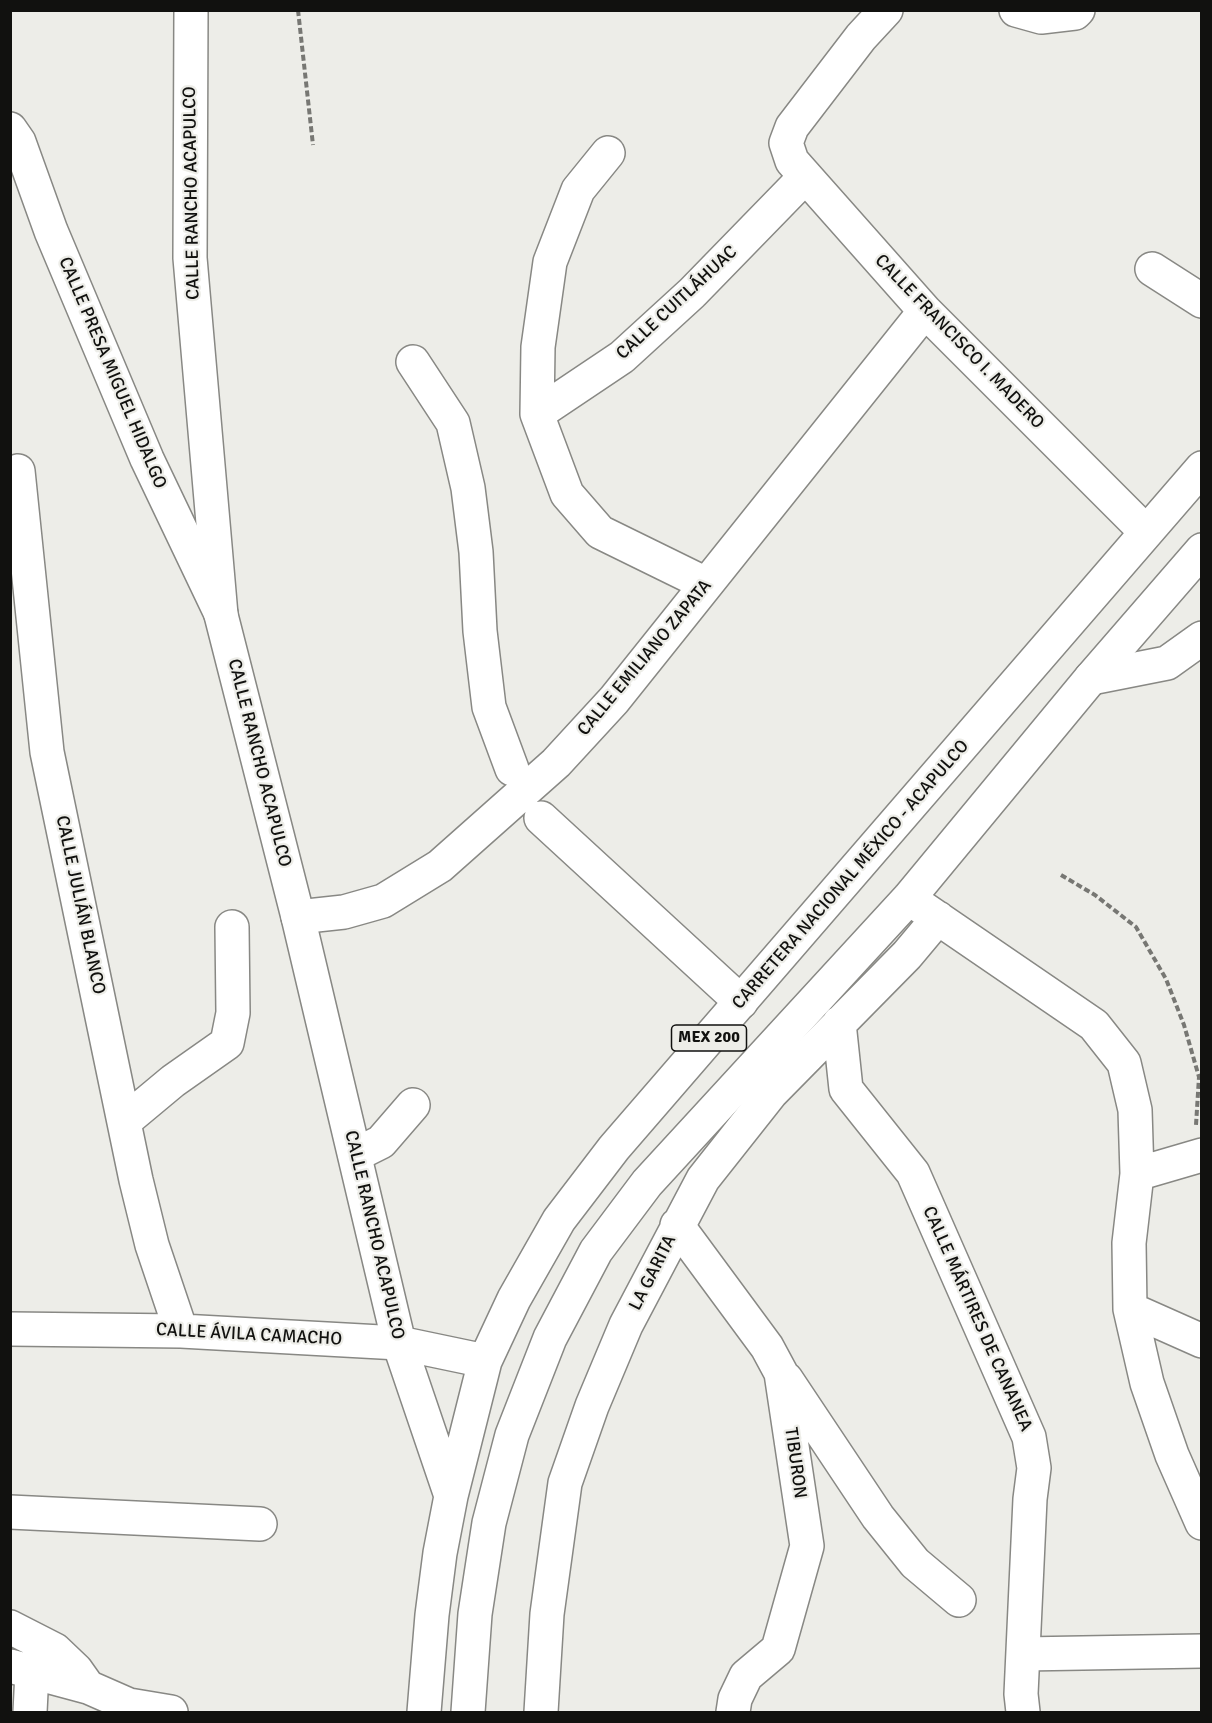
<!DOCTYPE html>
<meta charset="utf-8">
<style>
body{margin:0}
#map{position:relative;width:1212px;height:1723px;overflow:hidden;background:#edede8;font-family:Signika,sans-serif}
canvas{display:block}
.frame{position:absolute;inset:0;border:12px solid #11110f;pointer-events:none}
</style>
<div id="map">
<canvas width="1212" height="1723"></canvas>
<div class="frame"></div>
</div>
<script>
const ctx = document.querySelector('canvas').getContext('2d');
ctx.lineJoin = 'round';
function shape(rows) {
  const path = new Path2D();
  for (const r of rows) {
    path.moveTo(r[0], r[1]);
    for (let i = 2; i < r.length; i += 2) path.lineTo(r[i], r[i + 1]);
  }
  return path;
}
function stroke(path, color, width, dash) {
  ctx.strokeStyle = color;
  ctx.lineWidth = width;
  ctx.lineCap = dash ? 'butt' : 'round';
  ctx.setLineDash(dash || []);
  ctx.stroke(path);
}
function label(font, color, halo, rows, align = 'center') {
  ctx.font = font + ' Signika,sans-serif';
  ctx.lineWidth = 4.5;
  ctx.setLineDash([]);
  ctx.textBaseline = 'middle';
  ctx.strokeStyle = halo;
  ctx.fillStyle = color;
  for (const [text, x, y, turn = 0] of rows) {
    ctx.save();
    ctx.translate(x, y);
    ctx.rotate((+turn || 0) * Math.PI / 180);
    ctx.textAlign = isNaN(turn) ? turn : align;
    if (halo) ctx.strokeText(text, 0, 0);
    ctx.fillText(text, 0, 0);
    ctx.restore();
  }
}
const path = shape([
 [298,10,313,145],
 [1061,875,1095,895,1136,927,1166,979,1184,1025,1199,1077,1196,1125]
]);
const minor = shape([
 [886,10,861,37,792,127,786,143,792,161,925,311,1145,531],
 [1016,10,1041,17,1075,13,1078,10],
 [10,129,19,142,51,231,147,459,221,614],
 [608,153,578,190,550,262,538,347,537,414,567,494,600,532,706,584],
 [1152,269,1202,301],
 [413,362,453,423,468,488,476,552,480,631,489,707,512,769],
 [537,414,622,357,692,293,804,178],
 [18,471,47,752,136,1180,152,1245,181,1331],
 [1091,678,1167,663,1202,638],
 [541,818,741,1002],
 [920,906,1094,1025,1124,1063,1135,1110,1137,1174,1129,1243,1130,1309,1147,1383,1172,1455,1202,1523],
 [298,917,344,912,383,901,440,866,556,763,614,700,925,311],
 [839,1023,846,1089,913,1173,1029,1437,1034,1468,1030,1499,1021,1694,1023,1712],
 [125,1121,173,1081,227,1043,233,1013,232,927],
 [355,1155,381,1142,413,1105],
 [1137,1174,1202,1155],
 [677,1225,767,1347,781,1373,807,1546,778,1649,746,1676,735,1699,733,1712],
 [1130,1309,1202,1341],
 [10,1329,181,1331,399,1343],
 [786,1379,878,1517,915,1563,959,1600],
 [10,1512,260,1524],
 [10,1627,55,1650,76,1670,88,1687],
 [1023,1654,1202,1651],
 [10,1666,88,1687,129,1705,171,1712],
 [30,1712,32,1672],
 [541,1712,547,1614,565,1483,592,1406,626,1325,703,1179,771,1093,907,955,938,918]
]);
const major = shape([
 [191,10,190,258,221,615,298,917,399,1343,451,1496],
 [399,1343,485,1361],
 [424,1712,432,1615,440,1553,451,1496,485,1361,514,1299,559,1220,614,1148,1202,468],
 [468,1712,475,1614,489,1523,512,1435,550,1338,596,1251,647,1183,909,898,1091,678,1202,550]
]);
const shields = [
 [709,1038,75]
];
const shieldNames = [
 ["MEX 200",709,1038]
];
const streetNames = [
 ["CALLE RANCHO ACAPULCO",192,193,-91],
 ["CALLE CUITLÁHUAC",677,303,-43],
 ["CALLE FRANCISCO I. MADERO",959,342,46],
 ["CALLE PRESA MIGUEL HIDALGO",112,373,67],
 ["CALLE EMILIANO ZAPATA",645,658,-50],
 ["CALLE RANCHO ACAPULCO",259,763,76],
 ["CARRETERA NACIONAL MÉXICO - ACAPULCO",851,875,-49],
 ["CALLE JULIÁN BLANCO",80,905,78],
 ["CALLE RANCHO ACAPULCO",374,1235,77],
 ["LA GARITA",653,1273,-63],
 ["CALLE MÁRTIRES DE CANANEA",977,1319,66],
 ["CALLE ÁVILA CAMACHO",249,1335,3],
 ["TIBURON",795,1463,82]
];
stroke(minor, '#888884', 36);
stroke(major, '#888884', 36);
stroke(path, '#777773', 4, [6, 3]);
stroke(minor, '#fff', 33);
stroke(major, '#fff', 33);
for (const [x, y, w] of shields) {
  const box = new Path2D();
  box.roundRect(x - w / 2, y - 13, w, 26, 4.5);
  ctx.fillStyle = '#edede8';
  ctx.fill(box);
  stroke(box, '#11110f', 1.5);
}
label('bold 16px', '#11110f', null, shieldNames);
label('18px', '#11110f', '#edede8', streetNames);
</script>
